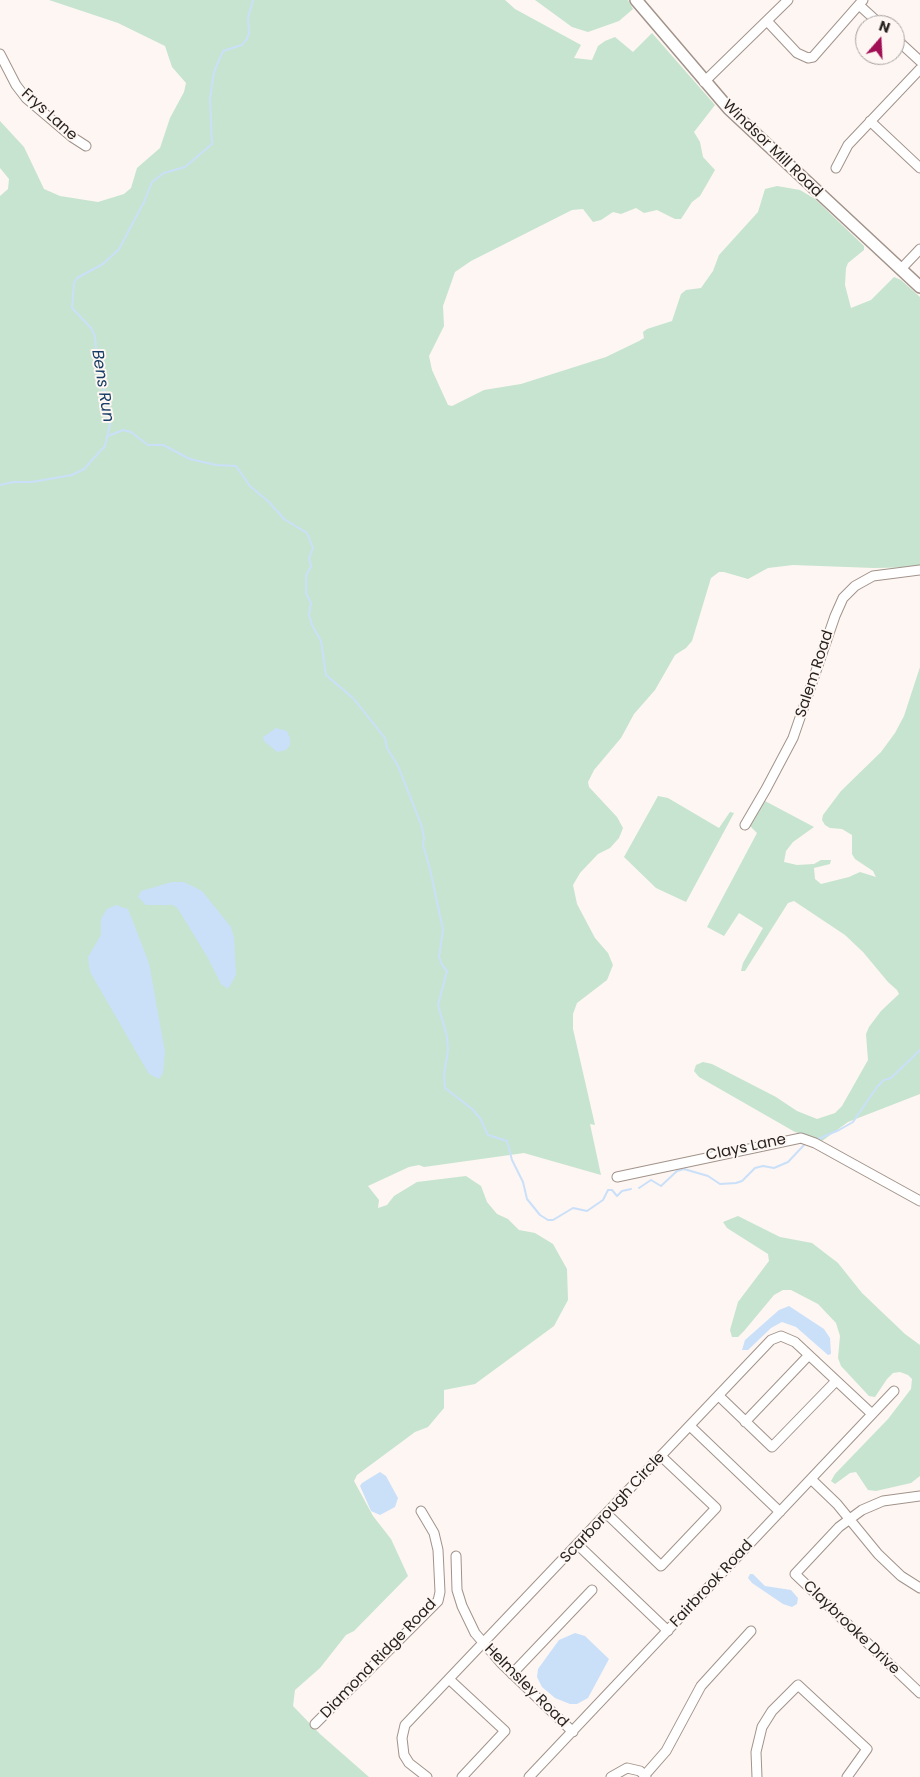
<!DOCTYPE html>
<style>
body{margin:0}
#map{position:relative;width:920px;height:1777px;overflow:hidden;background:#fdf6f2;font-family:Poppins,sans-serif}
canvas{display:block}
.north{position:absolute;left:855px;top:15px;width:50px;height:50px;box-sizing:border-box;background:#fdf6f2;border:1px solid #a8a29e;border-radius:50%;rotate:19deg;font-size:14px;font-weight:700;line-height:20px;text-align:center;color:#28231f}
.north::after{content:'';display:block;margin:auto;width:18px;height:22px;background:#a10f54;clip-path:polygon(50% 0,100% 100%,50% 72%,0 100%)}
</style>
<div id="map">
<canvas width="920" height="1777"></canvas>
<div class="north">N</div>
</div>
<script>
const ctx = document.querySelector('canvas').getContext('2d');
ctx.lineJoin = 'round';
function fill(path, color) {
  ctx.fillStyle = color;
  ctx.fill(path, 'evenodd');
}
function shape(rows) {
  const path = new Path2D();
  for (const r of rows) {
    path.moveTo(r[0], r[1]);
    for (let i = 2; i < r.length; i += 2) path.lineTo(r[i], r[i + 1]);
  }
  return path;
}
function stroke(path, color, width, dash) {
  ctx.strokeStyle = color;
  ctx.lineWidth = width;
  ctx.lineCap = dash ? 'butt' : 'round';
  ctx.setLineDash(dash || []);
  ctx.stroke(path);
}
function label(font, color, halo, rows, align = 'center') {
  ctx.font = font + ' Poppins,sans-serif';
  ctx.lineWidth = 4;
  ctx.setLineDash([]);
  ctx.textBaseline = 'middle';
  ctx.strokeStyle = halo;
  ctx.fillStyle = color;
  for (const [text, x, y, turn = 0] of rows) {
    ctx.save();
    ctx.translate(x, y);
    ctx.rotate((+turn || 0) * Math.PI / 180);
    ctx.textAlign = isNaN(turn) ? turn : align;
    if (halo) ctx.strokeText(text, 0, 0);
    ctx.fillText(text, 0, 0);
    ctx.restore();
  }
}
const green = shape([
 [49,0,505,0,515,9,581,45,574,58,592,60,598,46,605,41,615,37,633,52,652,33,715,105,694,132,700,142,703,157,715,170,700,196,692,202,681,219,675,219,657,210,644,213,636,208,621,214,613,212,601,220,593,222,583,209,572,210,471,261,455,272,443,306,444,326,429,356,432,370,448,405,452,406,484,390,521,384,606,357,639,341,644,338,643,332,647,329,672,321,681,294,686,290,701,288,713,271,719,255,758,212,765,189,777,186,800,190,815,199,864,246,864,250,848,263,846,268,845,285,851,308,871,300,894,277,901,280,920,297,920,567,874,568,793,565,768,568,748,579,724,572,719,572,711,578,692,641,686,648,675,655,655,690,634,714,621,738,594,770,588,782,589,787,617,817,623,828,619,838,610,848,598,854,580,873,573,885,577,904,595,938,608,953,613,965,607,980,577,1003,573,1014,573,1029,595,1125,590,1124,601,1175,524,1153,424,1167,419,1165,409,1167,368,1186,379,1200,378,1208,387,1205,394,1196,417,1182,466,1176,481,1186,487,1202,497,1214,508,1219,519,1230,535,1233,553,1244,567,1269,568,1300,554,1326,475,1384,444,1390,444,1408,428,1427,415,1432,357,1475,354,1481,373,1516,391,1539,408,1576,354,1631,346,1635,320,1668,295,1690,293,1706,320,1734,369,1777,0,1777,0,196,8,189,9,179,0,168,0,121,24,147,44,189,60,196,98,202,124,194,131,188,137,168,160,148,170,118,184,92,186,83,172,67,165,46,118,23],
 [535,0,628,0,633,9,619,21,588,32,572,27],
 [920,667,920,1094,848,1122,822,1141,795,1132,699,1077,694,1071,696,1065,703,1062,712,1064,776,1097,797,1111,817,1119,835,1113,842,1106,868,1060,866,1034,869,1027,881,1011,899,994,897,990,888,982,863,952,845,935,794,901,788,903,745,971,741,971,743,963,763,928,739,913,724,936,707,927,757,833,750,826,765,801,814,827,793,842,786,851,784,862,797,865,814,864,821,860,831,860,830,864,814,868,815,879,821,884,849,877,860,872,876,877,873,871,855,859,852,854,852,835,842,829,830,828,825,825,822,820,823,815,841,791,881,752,895,733,904,716],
 [658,796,668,798,719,828,730,812,734,813,686,902,656,888,624,857],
 [738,1216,780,1237,812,1243,838,1263,862,1293,905,1334,920,1345,920,1476,911,1483,876,1491,868,1490,856,1472,850,1473,835,1484,831,1481,835,1474,888,1419,911,1389,912,1379,908,1375,900,1372,893,1373,887,1379,875,1397,869,1396,841,1366,838,1358,840,1336,836,1323,818,1304,791,1290,783,1290,774,1295,744,1331,738,1337,732,1337,730,1330,738,1302,769,1261,768,1254,727,1228,723,1222]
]);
const water = shape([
 [276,728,287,731,290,738,290,745,286,750,277,752,264,741,263,737],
 [172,882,184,882,202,891,231,927,234,937,236,975,228,989,221,984,208,958,178,909,173,905,146,905,138,897,141,891],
 [116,905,128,909,149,963,165,1052,163,1073,159,1079,149,1074,90,972,88,957,101,935,101,919,107,909],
 [789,1306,824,1329,830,1338,831,1354,828,1355,796,1327,782,1322,771,1328,748,1350,742,1350,745,1340,779,1310],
 [380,1472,386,1476,398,1498,395,1507,380,1515,371,1511,360,1486,362,1483],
 [750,1574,753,1574,765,1586,791,1590,798,1598,797,1604,792,1607,783,1604,752,1583,748,1578],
 [575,1633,585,1636,609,1659,588,1698,577,1704,570,1704,555,1698,542,1687,537,1677,538,1669,559,1640]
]);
const stream = shape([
 [108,436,123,430,131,432,148,445,163,445,190,459,216,465,236,466,250,486,270,503,284,519,307,533,313,548,309,558,311,566,306,576,306,593,311,603,309,615,312,625,321,641,326,675,353,698,385,738,387,748,398,766,421,824,424,837,423,845,430,869,443,930,439,957,442,965,447,971,438,1005,447,1036,448,1050,444,1075,445,1088,472,1109,480,1118,488,1135,507,1141,512,1160,523,1182,527,1199,540,1215,548,1220,553,1220,573,1208,587,1211,603,1200,608,1190,612,1190,617,1196,622,1191,631,1189],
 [0,485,13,482,32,482,72,475,84,469,105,446,110,424,107,400,98,372,95,336,91,328,72,308,74,283,77,278,103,264,119,249,144,202,152,182,164,173,185,167,212,144,210,99,214,72,223,51,242,45,246,40,249,34,248,18,253,0],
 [818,1139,839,1130,853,1122,877,1087,884,1080,891,1078,920,1050],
 [639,1188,651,1180,661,1186,677,1171,684,1169,708,1176,720,1184,736,1183,742,1181,755,1168,763,1166,774,1168,788,1162,805,1144]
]);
const minor = shape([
 [859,5,881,25],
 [767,21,797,53,808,58,813,57,863,0],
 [895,38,920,61],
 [0,54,16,85,26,98,72,137,86,146],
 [704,82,788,0],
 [870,121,920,168],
 [836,168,848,145,920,69],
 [901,269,920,249],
 [745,825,766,789,793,738,835,616,843,598,855,586,873,576,920,570],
 [617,1177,801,1138,815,1143,920,1201],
 [719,1396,772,1447,836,1381],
 [745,1422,809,1355],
 [690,1426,780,1512],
 [811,1479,837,1504,878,1554,901,1576,920,1588],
 [920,1496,883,1501,862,1510,839,1527,795,1574,920,1693],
 [607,1514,661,1566,716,1508,662,1457],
 [578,1545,668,1631],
 [456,1556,457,1590,462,1606,475,1633,501,1663,573,1732],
 [512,1674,592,1590],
 [450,1680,505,1731,462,1777],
 [315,1724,438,1601,440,1592,438,1550,434,1533,421,1511],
 [645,1775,666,1751,701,1686,751,1631],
 [427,1777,409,1763,404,1755,402,1738,405,1725,771,1340,781,1336,795,1342,872,1414],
 [529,1777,894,1391],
 [611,1777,627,1768,640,1771,646,1777],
 [757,1777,756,1752,762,1727,772,1711,798,1685,867,1749,847,1777]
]);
const major = shape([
 [636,0,729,109,920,287]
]);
const streetNames = [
 ["Frys Lane",49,115,42],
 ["Windsor Mill Road",772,149,44],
 ["Salem Road",815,674,-72],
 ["Clays Lane",746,1148,-12],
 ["Scarborough Circle",613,1508,-47],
 ["Fairbrook Road",712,1584,-47],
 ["Claybrooke Drive",851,1628,44],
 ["Diamond Ridge Road",379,1659,-46],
 ["Helmsley Road",526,1686,45]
];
const waterNames = [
 ["Bens Run",102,386,81]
];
fill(green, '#c6e4cf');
fill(water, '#cae0f9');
stroke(stream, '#cae0f9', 2);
stroke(minor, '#a2938a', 11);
stroke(major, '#a2938a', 14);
stroke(minor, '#fff', 9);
stroke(major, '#fff', 11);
label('15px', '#28231f', '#fdf6f2', streetNames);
label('italic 16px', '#173e66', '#fdf6f2', waterNames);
</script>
